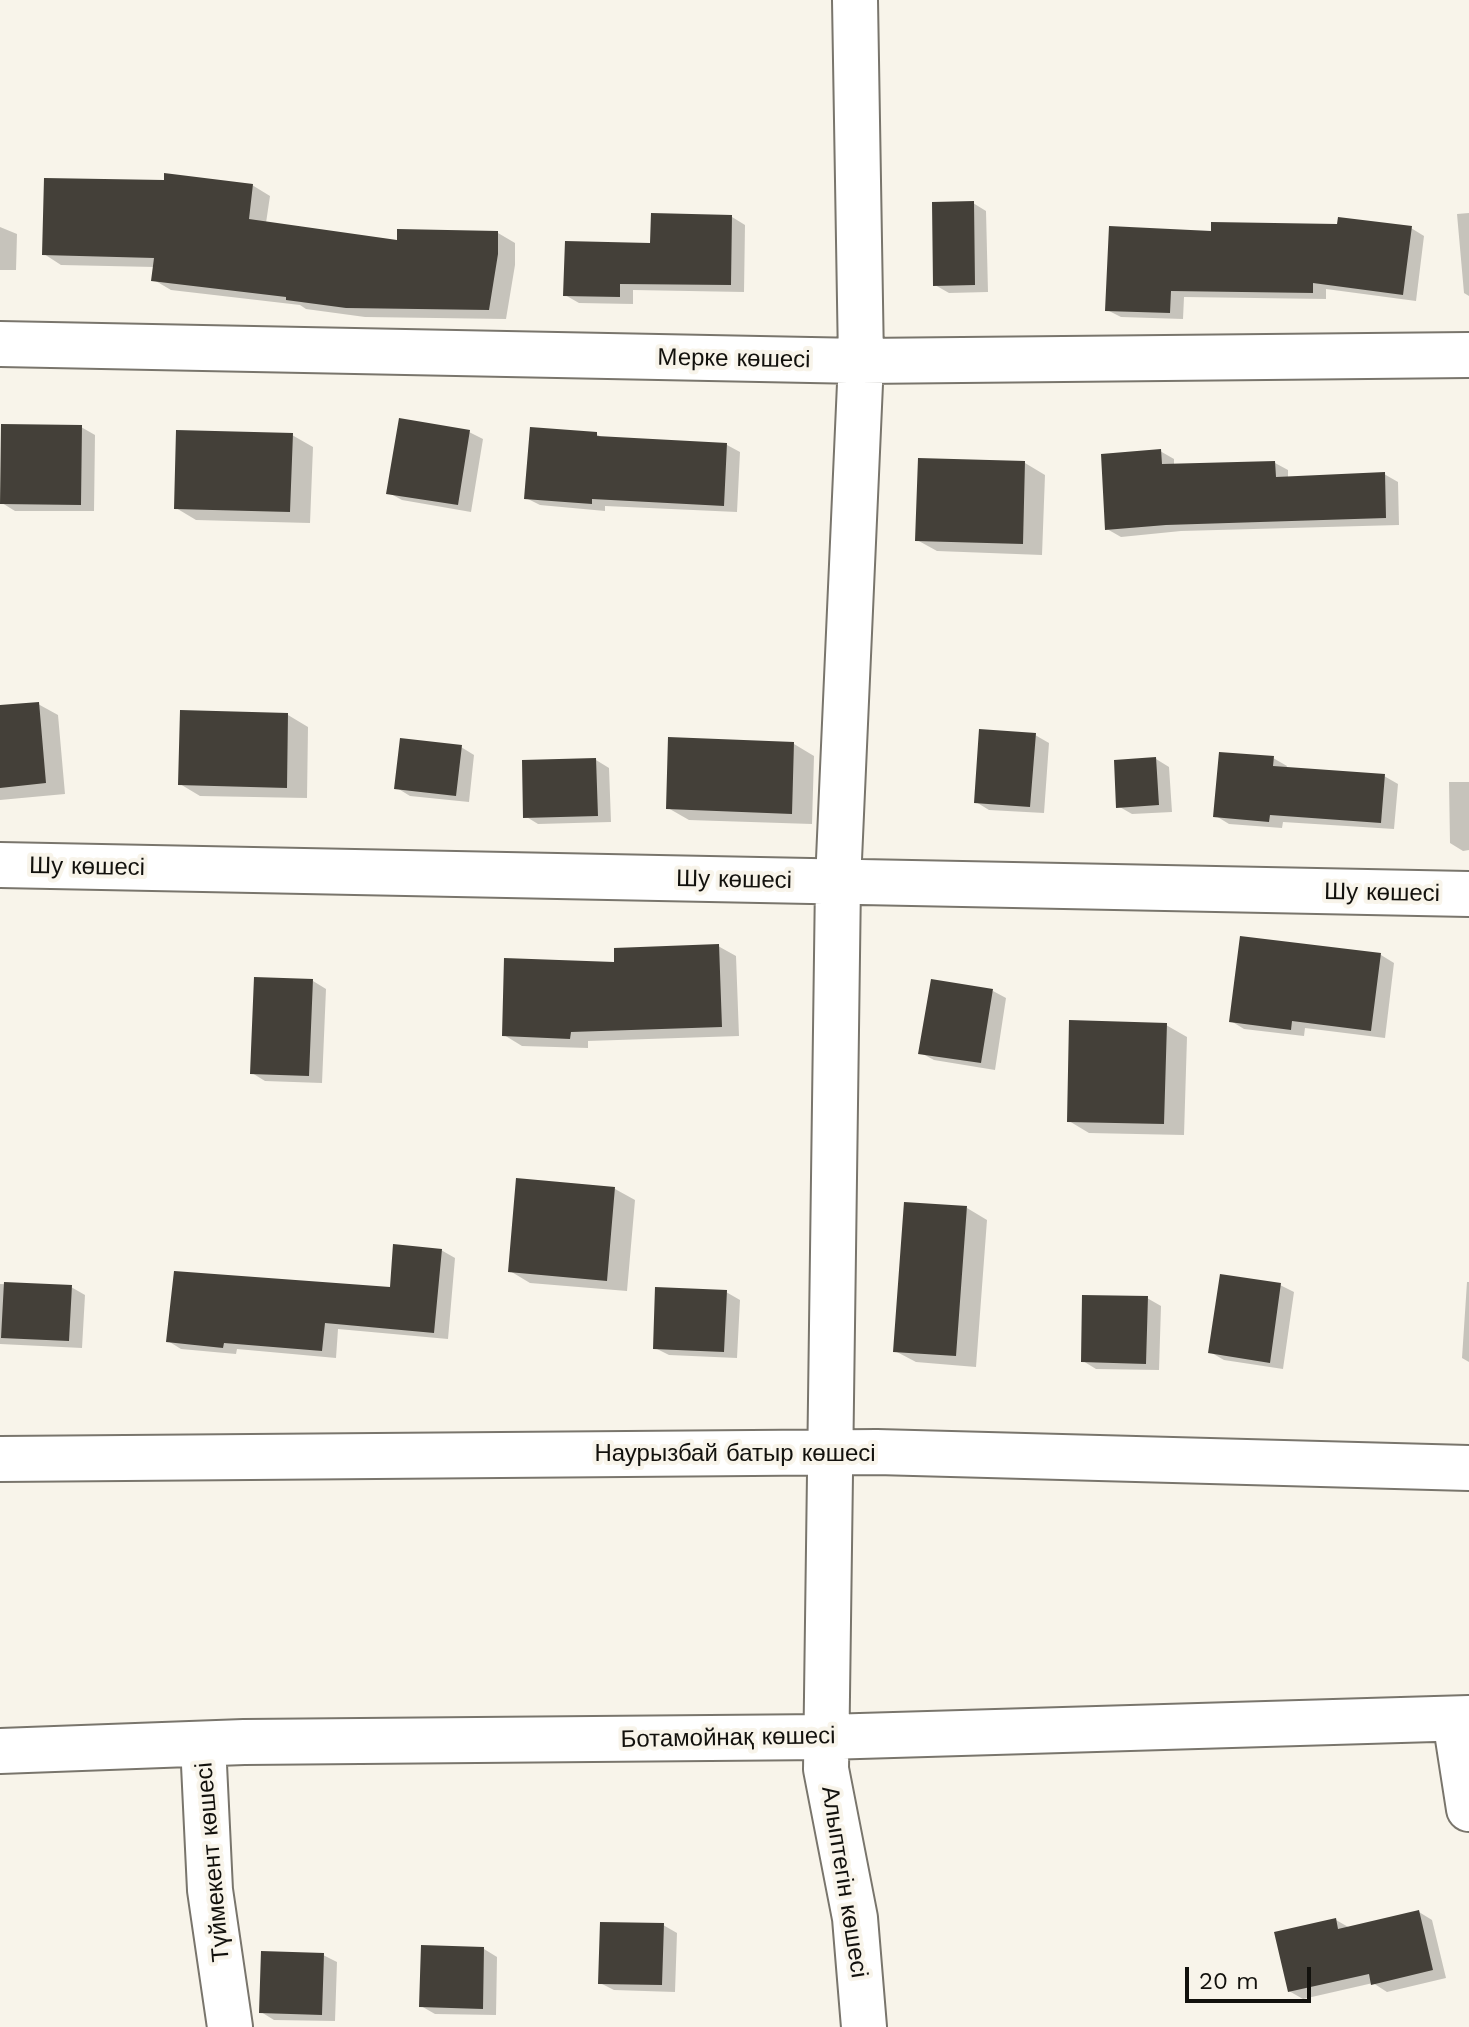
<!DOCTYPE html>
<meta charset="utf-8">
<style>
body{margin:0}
#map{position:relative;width:1469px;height:2027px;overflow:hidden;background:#f8f4ea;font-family:"Work Sans",sans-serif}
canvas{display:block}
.scale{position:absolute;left:1185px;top:1967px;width:126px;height:36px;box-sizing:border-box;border:4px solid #12110d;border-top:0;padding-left:10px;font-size:24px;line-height:28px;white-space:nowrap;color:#12110d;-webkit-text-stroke:6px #f8f4ea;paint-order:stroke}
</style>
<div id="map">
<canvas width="1469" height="2027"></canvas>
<div class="scale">20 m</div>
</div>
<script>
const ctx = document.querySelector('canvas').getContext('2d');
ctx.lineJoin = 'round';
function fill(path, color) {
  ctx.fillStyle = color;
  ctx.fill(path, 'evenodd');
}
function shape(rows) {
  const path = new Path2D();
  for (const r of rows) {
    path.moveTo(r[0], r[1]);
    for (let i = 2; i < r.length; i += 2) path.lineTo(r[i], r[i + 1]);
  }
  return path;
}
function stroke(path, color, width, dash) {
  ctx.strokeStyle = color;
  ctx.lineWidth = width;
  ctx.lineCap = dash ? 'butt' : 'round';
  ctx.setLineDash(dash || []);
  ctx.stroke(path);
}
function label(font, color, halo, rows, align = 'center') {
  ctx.font = font + ' "Work Sans",sans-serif';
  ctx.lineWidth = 8;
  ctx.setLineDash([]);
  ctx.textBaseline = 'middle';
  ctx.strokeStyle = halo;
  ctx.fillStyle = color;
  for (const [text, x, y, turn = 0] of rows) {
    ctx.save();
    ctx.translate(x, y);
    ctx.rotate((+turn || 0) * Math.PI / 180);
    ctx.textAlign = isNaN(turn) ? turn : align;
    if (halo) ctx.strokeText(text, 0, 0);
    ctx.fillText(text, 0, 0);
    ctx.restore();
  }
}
const shadow = shape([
 [252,185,270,196,266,223,399,242,498,233,515,243,515,265,506,319,365,317,306,309,300,305,171,290,154,280,155,267,61,265,44,254],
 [973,203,986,211,988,292,949,293,935,285],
 [1469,213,1469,296,1464,293,1457,214],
 [732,217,745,225,744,292,633,290,633,304,579,303,565,295,652,245],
 [0,227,17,234,16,270,0,270],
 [1411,228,1424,236,1416,301,1326,289,1326,299,1184,297,1183,319,1121,317,1107,310,1213,233],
 [81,427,95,435,94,511,15,511,2,503],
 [469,432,483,439,471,512,402,500,389,493],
 [596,434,605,439,727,445,740,452,737,512,605,506,605,511,540,505,526,498],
 [292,435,313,447,310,523,196,520,176,508],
 [1160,451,1174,459,1174,465,1275,463,1288,470,1288,479,1384,474,1398,482,1399,525,1181,531,1121,537,1107,529],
 [1025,463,1045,475,1042,555,937,551,917,540],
 [38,704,58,715,65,794,0,800,0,707],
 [288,715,308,727,307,798,200,796,180,784],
 [1035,735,1049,743,1044,813,989,810,976,802],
 [794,744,814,756,812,824,689,820,668,808],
 [461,747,474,755,469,802,410,796,397,788],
 [1273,758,1287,766,1286,769,1384,776,1398,784,1394,829,1283,822,1282,828,1229,824,1216,816],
 [1156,759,1169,767,1172,812,1132,814,1118,806],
 [596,760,609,768,611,822,538,824,525,816],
 [1449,782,1469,782,1469,850,1463,851,1450,843],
 [1241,938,1381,955,1394,963,1385,1038,1305,1028,1304,1036,1244,1029,1231,1021],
 [718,946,736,956,739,1036,588,1041,588,1048,522,1046,504,1035,617,964],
 [313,981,326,989,322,1083,265,1081,252,1073],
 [993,991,1006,998,995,1070,934,1060,921,1053],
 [1166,1025,1187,1037,1184,1135,1089,1133,1069,1121],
 [518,1180,615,1189,635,1200,627,1291,530,1283,510,1271],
 [967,1208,987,1220,976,1367,916,1362,895,1351],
 [441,1250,455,1258,448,1339,338,1329,336,1358,237,1349,236,1354,181,1349,168,1341,391,1289],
 [1467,1282,1469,1282,1469,1362,1462,1358],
 [0,1284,71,1287,85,1295,82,1348,0,1344],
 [1280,1285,1294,1292,1283,1369,1224,1360,1210,1352],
 [726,1292,740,1300,737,1358,669,1355,655,1348],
 [1147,1298,1161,1306,1159,1370,1096,1369,1083,1361],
 [1419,1912,1432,1920,1446,1978,1387,1992,1373,1983,1303,1999,1289,1991,1336,1920,1350,1928],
 [663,1925,677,1933,675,1992,614,1990,600,1983],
 [484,1949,497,1957,496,2015,435,2014,421,2006],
 [323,1955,337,1962,335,2021,274,2020,261,2012]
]);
const building = shape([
 [164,173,253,184,249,219,397,240,397,229,498,231,498,254,489,310,346,308,286,300,286,297,151,281,154,258,42,255,44,178,164,180],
 [974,201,975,285,933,286,932,202],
 [651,213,732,215,731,285,620,284,620,297,563,296,565,241,650,243],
 [1338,217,1412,226,1403,295,1313,283,1313,293,1171,291,1170,313,1105,311,1109,226,1211,231,1211,222,1337,224],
 [399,418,470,430,458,505,386,494],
 [1,424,82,425,81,505,0,504],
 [530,427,597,432,597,436,727,443,724,506,592,499,592,504,524,499],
 [176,430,293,433,290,512,174,509],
 [1161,449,1162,464,1275,461,1276,477,1385,472,1386,518,1166,525,1105,530,1101,454],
 [918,458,1025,461,1023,544,915,541],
 [39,702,46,783,0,788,0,705],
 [180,710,288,713,287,788,178,785],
 [979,729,1036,733,1030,807,974,803],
 [668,737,794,742,792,814,666,809],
 [400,738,462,745,456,796,394,789],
 [1219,752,1274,756,1273,766,1385,774,1381,823,1270,815,1269,822,1213,817],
 [1156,757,1159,805,1116,808,1114,760],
 [596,758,598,816,523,818,522,760],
 [1240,936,1381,953,1371,1031,1292,1021,1291,1030,1229,1022],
 [719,944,722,1027,571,1032,570,1039,502,1036,504,958,614,962,614,948],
 [254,977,313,979,309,1076,250,1074],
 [931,979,993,989,981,1063,918,1054],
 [1069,1020,1167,1023,1164,1124,1067,1122],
 [516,1178,615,1187,607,1281,508,1272],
 [904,1202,967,1206,956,1356,893,1352],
 [393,1244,442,1249,434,1333,325,1323,322,1351,224,1343,223,1348,166,1342,174,1271,390,1287],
 [1220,1274,1281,1283,1270,1363,1208,1353],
 [4,1282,72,1285,69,1341,1,1338],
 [655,1287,727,1290,724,1352,653,1349],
 [1082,1295,1148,1296,1146,1364,1081,1362],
 [1419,1910,1433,1970,1371,1985,1369,1974,1288,1992,1274,1932,1336,1918,1338,1929],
 [600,1922,664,1923,662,1985,598,1984],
 [421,1945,484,1947,483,2009,419,2007],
 [261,1951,324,1953,322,2015,259,2013]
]);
const minor = shape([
 [855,0,861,361,838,882,826,1769,855,1918,864,2027],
 [0,344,861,361,1469,355],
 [0,865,1469,894],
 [0,1459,877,1452,1469,1468],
 [1455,1719,1469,1809],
 [203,1744,210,1890,230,2027],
 [0,1751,244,1742,826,1737,1469,1718]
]);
const streetNames = [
 ["Мерке көшесі",734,359,1],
 ["Шу көшесі",87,867,1],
 ["Шу көшесі",734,880,1],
 ["Шу көшесі",1382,893,1],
 ["Наурызбай батыр көшесі",735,1454],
 ["Ботамойнақ көшесі",728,1738,-1],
 ["Түймекент көшесі",213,1862,-95],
 ["Алыптегін көшесі",844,1882,81]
];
fill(shadow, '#0003');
fill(building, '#444039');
stroke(minor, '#79756c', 48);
stroke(minor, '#fff', 44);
label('24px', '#12110d', '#f8f4ea', streetNames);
</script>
